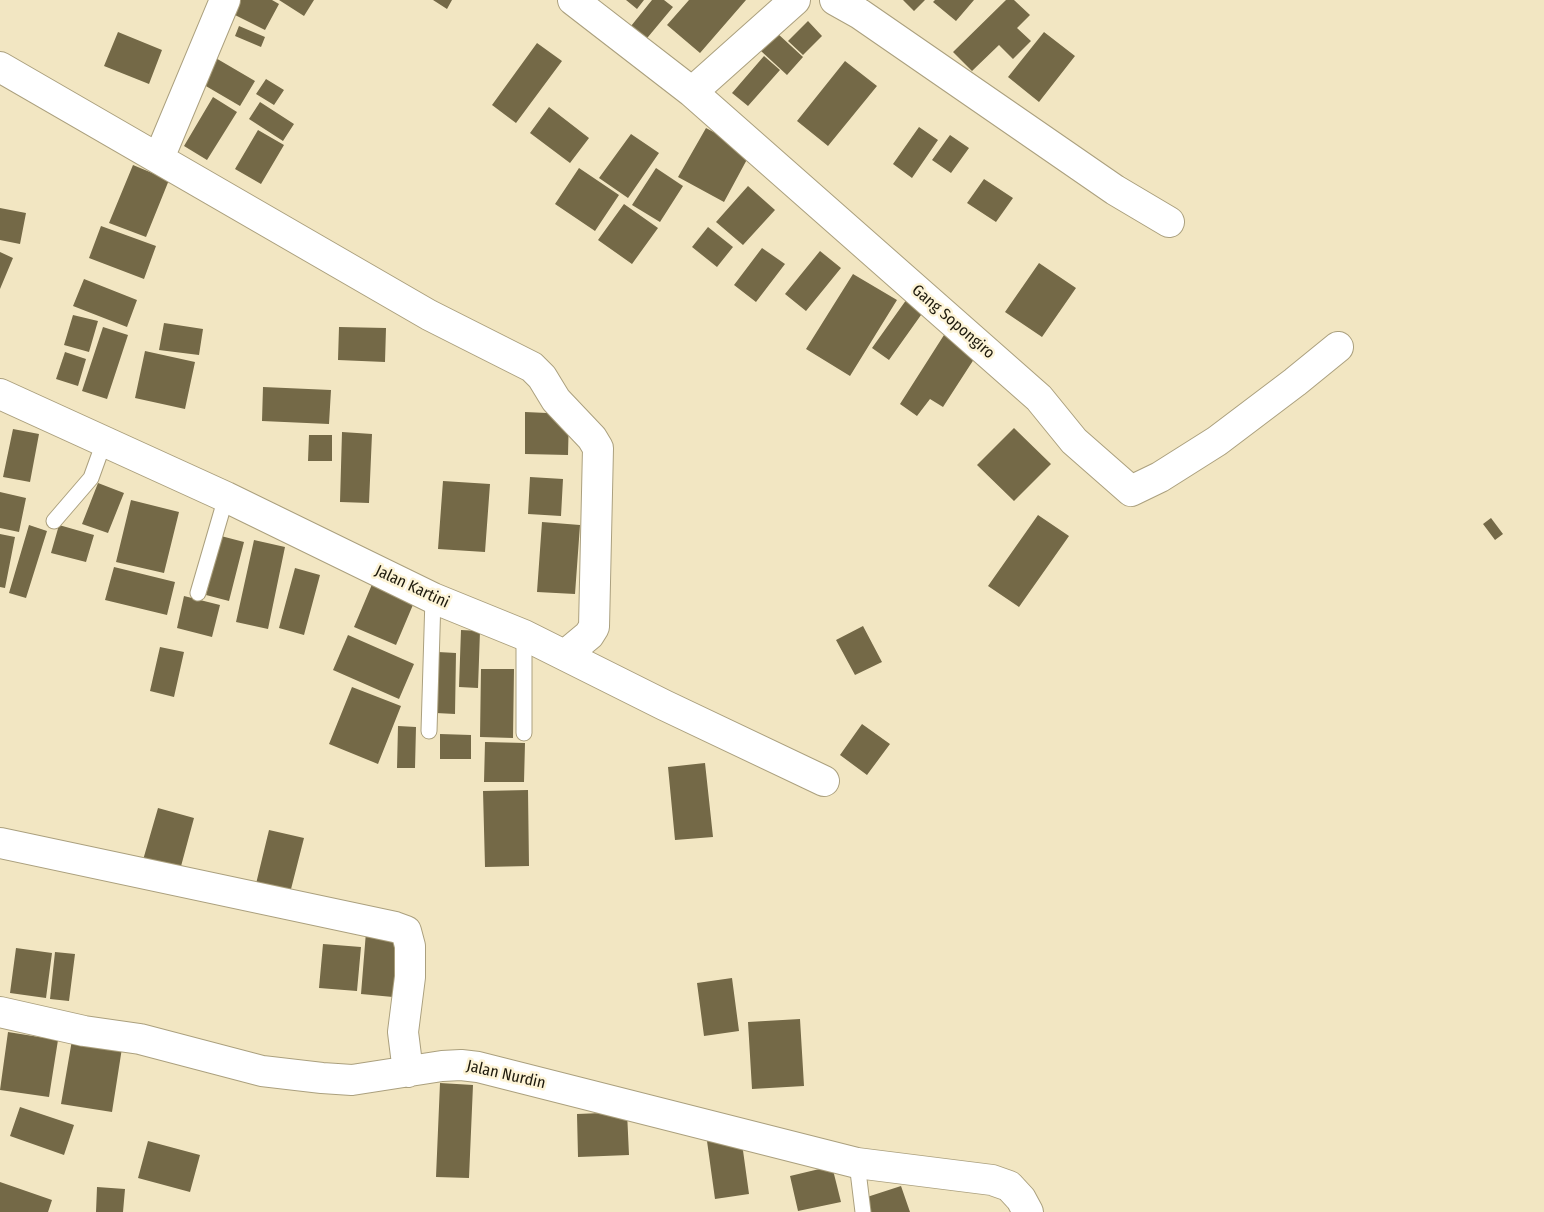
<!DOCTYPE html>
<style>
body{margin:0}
canvas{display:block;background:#f2e6c2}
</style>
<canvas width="1544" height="1212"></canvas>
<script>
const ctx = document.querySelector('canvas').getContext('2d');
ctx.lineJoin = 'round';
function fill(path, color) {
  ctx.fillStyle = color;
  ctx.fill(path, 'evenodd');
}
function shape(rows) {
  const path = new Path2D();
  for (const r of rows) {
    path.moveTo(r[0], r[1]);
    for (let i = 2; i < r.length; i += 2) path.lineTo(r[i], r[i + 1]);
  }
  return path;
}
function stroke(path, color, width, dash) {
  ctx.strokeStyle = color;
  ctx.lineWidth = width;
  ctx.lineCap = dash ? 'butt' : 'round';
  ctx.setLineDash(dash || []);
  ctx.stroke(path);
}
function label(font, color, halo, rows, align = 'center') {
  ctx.font = font + ' "Fira Sans Condensed",sans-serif';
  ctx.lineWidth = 5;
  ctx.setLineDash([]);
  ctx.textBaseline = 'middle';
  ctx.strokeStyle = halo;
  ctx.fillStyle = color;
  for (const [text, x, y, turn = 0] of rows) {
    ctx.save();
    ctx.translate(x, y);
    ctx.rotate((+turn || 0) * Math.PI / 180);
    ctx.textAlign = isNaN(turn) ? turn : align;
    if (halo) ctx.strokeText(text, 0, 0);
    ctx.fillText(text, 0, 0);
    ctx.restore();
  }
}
const building = shape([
 [230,0,272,0,279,4,265,30,225,10],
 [279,0,314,0,304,16],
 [433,0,452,0,447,9],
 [626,0,644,0,637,9],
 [652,0,664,0,673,7,643,43,627,31],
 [689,0,746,0,700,53,667,25],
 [903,0,925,0,914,11],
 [935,0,974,0,956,21,933,2],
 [1006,0,1014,0,1030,15,1017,28,1031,41,1013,59,999,45,972,71,953,52],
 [808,21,822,36,803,55,788,41],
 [239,26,265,37,261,47,235,36],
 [118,32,162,50,149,84,104,66],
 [1044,32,1075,56,1039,102,1008,77],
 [777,33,803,57,787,75,761,51],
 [537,43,562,61,516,123,492,105],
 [764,56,780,70,748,106,732,93],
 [214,57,255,81,240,106,199,82],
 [845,61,877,86,828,146,797,121],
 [266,79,284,90,274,105,256,94],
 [213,97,237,112,207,160,184,146],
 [260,102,294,124,283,141,249,119],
 [549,107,589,138,570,163,530,133],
 [919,127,938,140,912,178,893,164],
 [706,128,751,152,724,202,678,177],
 [258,130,284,145,261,184,235,169],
 [631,134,659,153,628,198,599,178],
 [950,135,969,148,951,173,932,160],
 [133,165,169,180,146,237,109,223],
 [579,168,619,195,595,231,555,204],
 [656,168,683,186,660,222,632,205],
 [984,179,1013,198,996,222,967,203],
 [748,186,775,210,743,245,716,222],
 [624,204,658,228,632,264,598,240],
 [0,208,26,213,20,244,0,240],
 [101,226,156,246,144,279,89,258],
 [708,227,733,247,717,267,692,247],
 [762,248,785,264,756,302,734,285],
 [820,251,841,268,806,311,785,294],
 [0,252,13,258,0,289],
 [1039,263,1076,288,1042,337,1005,312],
 [853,274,897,300,850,376,806,349],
 [84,279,137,300,127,327,73,306],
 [909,296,926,308,889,360,872,348],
 [73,315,98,321,89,352,64,345],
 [164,323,203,329,199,355,159,350],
 [103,327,128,335,107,399,82,391],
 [339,327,386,328,385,362,338,360],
 [944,335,976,356,943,407,930,399,917,416,900,404],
 [145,351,195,362,185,409,135,398],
 [65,352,86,359,78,386,56,379],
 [263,387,331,390,329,424,262,421],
 [525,412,569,414,568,455,525,454],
 [1014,428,1051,464,1014,501,977,465],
 [13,429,39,434,30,482,3,477],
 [342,432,372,434,369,503,340,502],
 [309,435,332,435,332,461,308,461],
 [530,477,563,479,561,516,528,514],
 [443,481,490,484,485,552,438,549],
 [98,483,124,493,108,533,82,524],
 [0,492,26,498,19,532,0,528],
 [131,500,179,512,164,573,116,562],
 [1038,515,1069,536,1019,607,988,586],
 [1491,518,1503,534,1495,540,1483,524],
 [542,522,580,525,575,594,537,592],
 [29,525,47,531,26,598,9,593],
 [59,525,94,535,86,562,51,553],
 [0,534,15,537,5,588,0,587],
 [221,536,244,542,229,601,206,595],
 [254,540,285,547,268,629,236,622],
 [114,567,175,582,167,615,105,600],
 [295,568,320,575,304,635,279,628],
 [373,582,415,600,396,645,354,627],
 [184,596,220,605,212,637,177,628],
 [863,626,882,662,855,675,836,640],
 [461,630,480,631,478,688,459,687],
 [348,635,414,664,399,699,333,670],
 [160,647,184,652,174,697,150,691],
 [438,652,456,653,455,714,436,713],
 [481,669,514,669,513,738,480,737],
 [352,687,401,706,378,764,329,744],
 [862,724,890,744,867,775,840,755],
 [398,726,416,727,415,768,397,768],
 [440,734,471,735,471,759,440,759],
 [485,742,525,743,524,782,484,782],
 [705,763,713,837,675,840,668,767],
 [528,790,529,866,485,867,483,791],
 [158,808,194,818,180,870,143,860],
 [269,830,304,838,289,897,255,888],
 [366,932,399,935,393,997,361,994],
 [323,944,361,947,357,991,319,988],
 [16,948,52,953,46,998,10,993],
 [55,952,75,954,69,1001,50,999],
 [732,978,739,1031,704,1036,697,983],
 [800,1019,804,1086,752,1089,748,1022],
 [8,1032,58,1040,49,1097,0,1090],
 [72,1040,122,1048,112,1112,61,1104],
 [440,1083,473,1085,469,1178,436,1177],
 [20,1107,74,1125,64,1155,10,1136],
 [627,1112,629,1155,578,1157,577,1114],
 [741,1136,749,1194,715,1199,707,1141],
 [148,1141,200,1155,190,1192,138,1178],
 [832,1166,841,1202,798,1211,790,1176],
 [0,1182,52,1200,48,1212,0,1212],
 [901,1186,910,1212,869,1212,864,1198],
 [97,1187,125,1189,123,1212,96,1212]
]);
const service = shape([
 [54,521,91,478,104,442],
 [198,593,226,497],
 [429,731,433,598],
 [524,733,524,635],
 [857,1163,863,1212]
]);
const minor = shape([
 [573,0,692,92,1039,398,1074,441,1131,491,1160,477,1217,441,1295,382,1338,347],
 [835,0,860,14,1115,190,1169,222],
 [0,67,429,315,532,367,542,377,556,400,592,438,598,448,594,627,589,635,565,655],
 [692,92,795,0],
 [159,158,225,0],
 [0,394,226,497,433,598,524,635,664,705,824,781],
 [0,843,395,927,406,931,410,946,410,977,403,1032,408,1072],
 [0,1012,84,1031,140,1039,262,1071,322,1078,352,1080,442,1066,461,1065,478,1067,857,1163,992,1180,1009,1186,1021,1199,1028,1212]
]);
const streetNames = [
 ["Gang Sopongiro",953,322,41],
 ["Jalan Kartini",412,587,25],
 ["Jalan Nurdin",506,1075,13]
];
fill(building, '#746947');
stroke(service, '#aba07e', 17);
stroke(minor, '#aba07e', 32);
stroke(service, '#fff', 15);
stroke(minor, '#fff', 30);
label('16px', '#1e1a0d', '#fdf4d7', streetNames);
</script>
